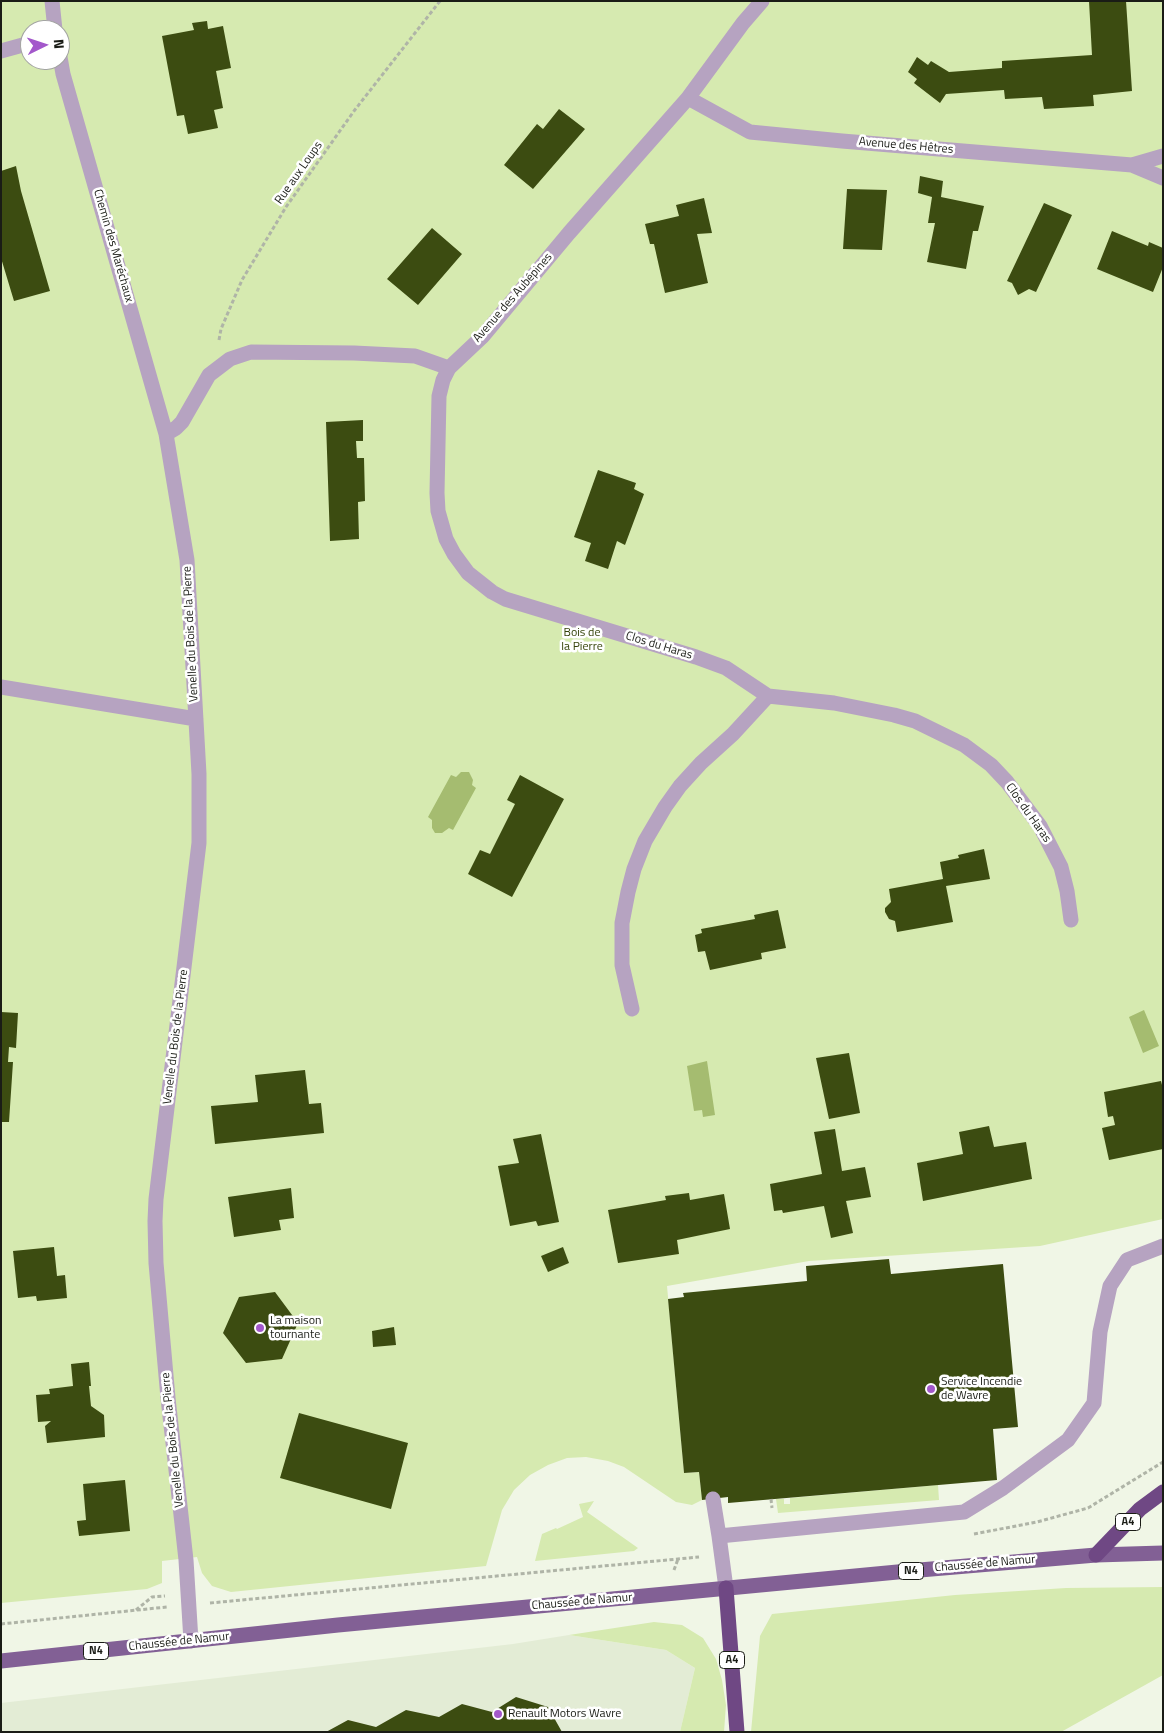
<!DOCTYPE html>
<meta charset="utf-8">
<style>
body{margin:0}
#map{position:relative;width:1164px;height:1733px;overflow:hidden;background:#f0f6e6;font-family:"Titillium Web",sans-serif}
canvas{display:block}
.frame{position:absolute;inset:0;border:2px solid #1a1c16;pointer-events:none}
.north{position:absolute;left:20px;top:20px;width:50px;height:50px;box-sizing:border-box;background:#fff;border:1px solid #a3a4a2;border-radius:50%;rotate:86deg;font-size:14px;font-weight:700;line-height:20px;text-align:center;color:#1a1c16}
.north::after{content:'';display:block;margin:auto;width:18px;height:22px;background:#a358cb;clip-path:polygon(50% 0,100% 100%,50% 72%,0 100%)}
</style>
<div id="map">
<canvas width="1164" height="1733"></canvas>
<div class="frame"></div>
<div class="north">N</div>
</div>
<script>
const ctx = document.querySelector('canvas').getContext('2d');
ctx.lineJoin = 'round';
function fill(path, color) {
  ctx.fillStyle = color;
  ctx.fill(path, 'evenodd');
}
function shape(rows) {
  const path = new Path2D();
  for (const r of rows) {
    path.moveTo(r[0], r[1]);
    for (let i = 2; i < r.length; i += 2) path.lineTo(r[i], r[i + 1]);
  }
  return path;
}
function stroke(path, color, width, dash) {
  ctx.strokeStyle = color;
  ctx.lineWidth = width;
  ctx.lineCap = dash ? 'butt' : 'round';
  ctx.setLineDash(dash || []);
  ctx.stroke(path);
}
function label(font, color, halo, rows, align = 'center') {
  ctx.font = font + ' "Titillium Web",sans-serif';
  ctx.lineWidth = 5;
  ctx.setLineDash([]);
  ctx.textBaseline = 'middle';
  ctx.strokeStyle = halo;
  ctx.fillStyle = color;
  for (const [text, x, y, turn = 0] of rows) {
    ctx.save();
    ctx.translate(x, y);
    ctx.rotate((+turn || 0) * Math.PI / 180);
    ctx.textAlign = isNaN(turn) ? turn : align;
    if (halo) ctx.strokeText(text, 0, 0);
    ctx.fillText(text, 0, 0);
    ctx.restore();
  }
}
const built = shape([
 [569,1635,666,1650,695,1668,680,1732,1,1732,1,1703,513,1644]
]);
const green = shape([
 [1,1,1163,1,1163,1219,1040,1246,809,1261,667,1286,684,1473,699,1472,702,1500,692,1505,676,1502,624,1467,608,1461,586,1457,567,1458,548,1465,530,1475,514,1490,502,1510,486,1566,231,1592,212,1586,202,1573,197,1557,162,1561,162,1583,147,1589,1,1603],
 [30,30,60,30,60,60,30,60],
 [938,1485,939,1500,778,1513,776,1499,784,1499,784,1504,790,1504,790,1498],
 [594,1501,587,1512,638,1548,634,1551,535,1561,542,1534,556,1528,557,1529,583,1517,579,1504],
 [1163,1587,1163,1675,1061,1732,751,1732,760,1636,772,1614,955,1595,1066,1588],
 [654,1622,682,1625,703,1638,716,1659,722,1680,726,1705,724,1732,680,1732,695,1668,666,1650,569,1635]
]);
const water = shape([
 [461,772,469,772,473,780,472,785,476,788,453,830,449,828,442,833,435,833,432,828,432,820,428,817,451,775,456,777],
 [1144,1010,1159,1046,1143,1053,1129,1017],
 [707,1061,715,1115,703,1117,702,1110,694,1111,687,1066]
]);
const building = shape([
 [1089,1,1126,1,1132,91,1093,95,1094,106,1044,109,1042,97,1005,99,1004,90,946,94,940,103,914,83,917,79,908,72,917,57,928,65,931,61,949,72,1002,68,1002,61,1092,55],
 [207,21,208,29,223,26,231,68,216,71,223,108,214,110,218,128,188,134,184,115,177,116,162,36,194,30,192,23],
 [559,109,585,129,533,189,504,165,537,124,543,129],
 [16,166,21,191,50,291,14,301,1,258,1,171],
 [920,176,943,181,941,197,984,206,978,231,973,231,966,269,927,262,935,223,928,223,932,197,918,193],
 [847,189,887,190,882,250,843,249],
 [704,198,712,233,697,234,708,283,665,293,654,244,650,244,645,224,679,216,676,205],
 [1044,203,1072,215,1036,292,1029,289,1018,295,1012,283,1007,281],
 [432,228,462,254,418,305,387,279],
 [1112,231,1148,246,1149,242,1163,248,1163,267,1153,292,1097,269],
 [363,420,363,441,356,441,357,458,364,458,365,501,358,502,359,539,330,541,326,422],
 [598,470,636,483,634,489,644,494,625,545,617,541,608,569,585,561,591,543,574,537],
 [520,775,564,799,512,897,468,874,480,850,490,854,515,804,507,800],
 [984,849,990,879,946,886,953,922,897,932,895,921,889,919,885,912,885,908,891,902,889,889,943,879,940,862,959,858,958,855],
 [778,910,786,948,761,953,762,959,710,970,705,951,698,952,695,935,702,933,701,929,755,919,754,915],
 [1,1012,18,1013,16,1048,9,1047,8,1062,13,1062,9,1122,1,1122],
 [849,1053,860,1113,829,1119,816,1058],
 [305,1070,309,1104,321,1103,324,1133,215,1144,211,1106,258,1102,255,1075],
 [1161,1081,1163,1089,1163,1149,1109,1160,1102,1128,1115,1125,1113,1116,1108,1117,1104,1092],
 [989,1126,994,1147,1026,1142,1032,1179,923,1201,917,1163,963,1154,959,1132],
 [835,1129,842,1171,865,1167,871,1197,846,1201,853,1233,831,1238,824,1206,783,1213,782,1210,774,1211,770,1184,822,1174,814,1132],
 [541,1134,559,1222,538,1226,536,1221,510,1226,498,1166,519,1163,513,1139],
 [291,1188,294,1218,279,1220,281,1230,234,1237,228,1197],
 [689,1193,690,1200,724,1194,730,1229,677,1240,679,1254,618,1263,608,1210,666,1200,665,1196],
 [54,1247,57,1276,65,1275,67,1298,37,1301,36,1296,18,1298,13,1251],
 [563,1247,569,1263,548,1272,541,1256],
 [889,1259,891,1274,1003,1264,1018,1427,993,1429,997,1480,728,1503,728,1497,702,1500,699,1472,684,1473,668,1299,684,1297,683,1293,807,1281,806,1266],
 [275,1292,298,1323,282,1359,246,1363,223,1333,239,1297],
 [394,1327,396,1345,373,1347,372,1331],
 [89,1362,91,1386,89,1386,91,1406,104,1415,105,1437,47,1443,45,1426,51,1421,38,1422,36,1395,50,1394,49,1389,73,1386,71,1364],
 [299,1413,408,1443,391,1509,280,1478],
 [125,1480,130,1531,79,1536,77,1521,86,1520,83,1484],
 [516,1697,548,1707,562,1732,326,1732,348,1720,376,1727,406,1710,439,1717,462,1704,492,1712]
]);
const path = shape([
 [219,340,221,329,242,280,286,207,354,111,440,1],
 [771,1499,772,1508],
 [974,1534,1037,1522,1088,1508,1163,1462],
 [674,1570,678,1559],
 [210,1603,699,1557],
 [136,1610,152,1597,165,1596],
 [1,1624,167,1607]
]);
const minor = shape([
 [52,1,55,30],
 [1,51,30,43],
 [60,57,63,74,166,434,187,560,199,774,199,843,156,1199,155,1221,156,1263,168,1398,186,1560,191,1641],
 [688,98,750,132,842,141,1132,165,1163,156],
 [1132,165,1163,178],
 [449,368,443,380,439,396,437,493,438,511,446,539,454,554,468,573,492,592,505,599,696,657,726,668,768,696,834,703,894,715,915,721,964,745,991,765,1007,782,1040,826,1061,867,1067,891,1071,920],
 [166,434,176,428,182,422,209,375,230,359,251,352,354,353,415,356,449,368,483,336,569,233,688,98,743,23,762,1],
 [1,687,196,719],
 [632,1009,622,965,622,923,628,892,634,869,645,841,665,807,680,786,701,763,733,734,768,696],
 [713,1499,719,1536],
 [726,1588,719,1536,964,1512,1003,1488,1068,1440,1094,1403,1100,1332,1110,1286,1127,1260,1163,1246]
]);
const major = shape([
 [1,1661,338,1625,908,1571,1096,1555,1163,1553]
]);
const highway = shape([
 [1096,1555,1140,1509,1163,1492],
 [726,1588,737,1732]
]);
const markers = [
 [260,1328,5,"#a358cb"],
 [931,1389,5,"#a358cb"],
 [498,1714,5,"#a358cb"]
];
const shields = [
 [1128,1522,25],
 [911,1571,25],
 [96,1651,25],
 [732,1660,25]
];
const shieldNames = [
 ["A4",1128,1522],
 ["N4",911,1571],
 ["N4",96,1651],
 ["A4",732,1660]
];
const streetNames = [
 ["Avenue des Hêtres",906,146,5],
 ["Rue aux Loups",299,173,-55],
 ["Chemin des Maréchaux",113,246,74],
 ["Avenue des Aubépines",513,298,-49],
 ["Venelle du Bois de la Pierre",191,634,-93],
 ["Clos du Haras",659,646,17],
 ["Clos du Haras",1028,813,55],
 ["Venelle du Bois de la Pierre",176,1037,-83],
 ["Venelle du Bois de la Pierre",173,1440,-96],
 ["Chaussée de Namur",985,1564,-5],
 ["Chaussée de Namur",582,1602,-5],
 ["Chaussée de Namur",179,1642,-6]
];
const parkNames = [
 ["Bois de",582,633],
 ["la Pierre",582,647]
];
const poiNames = [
 ["La maison",270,1321],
 ["tournante",270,1335],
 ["Service Incendie",941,1382],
 ["de Wavre",941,1396],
 ["Renault Motors Wavre",508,1714]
];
fill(built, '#e3ecd5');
fill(green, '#d6eab0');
fill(water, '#a5bc70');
fill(building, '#3c4c11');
stroke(path, '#afb4a7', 3, [4, 2.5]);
stroke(minor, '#b6a3c1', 15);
stroke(major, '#826095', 15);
stroke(highway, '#6f4884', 15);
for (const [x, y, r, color] of markers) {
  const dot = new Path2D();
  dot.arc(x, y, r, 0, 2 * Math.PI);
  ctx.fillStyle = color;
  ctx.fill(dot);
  stroke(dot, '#fff', 2);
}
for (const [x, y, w] of shields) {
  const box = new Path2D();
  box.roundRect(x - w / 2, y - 8.5, w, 17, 4);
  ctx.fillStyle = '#fff';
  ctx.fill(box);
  stroke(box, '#1a1c16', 1);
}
label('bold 11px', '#1a1c16', null, shieldNames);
label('12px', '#1a1c16', '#fff', streetNames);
label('12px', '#344208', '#fff', parkNames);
label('12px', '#1a1c16', '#fff', poiNames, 'left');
</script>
